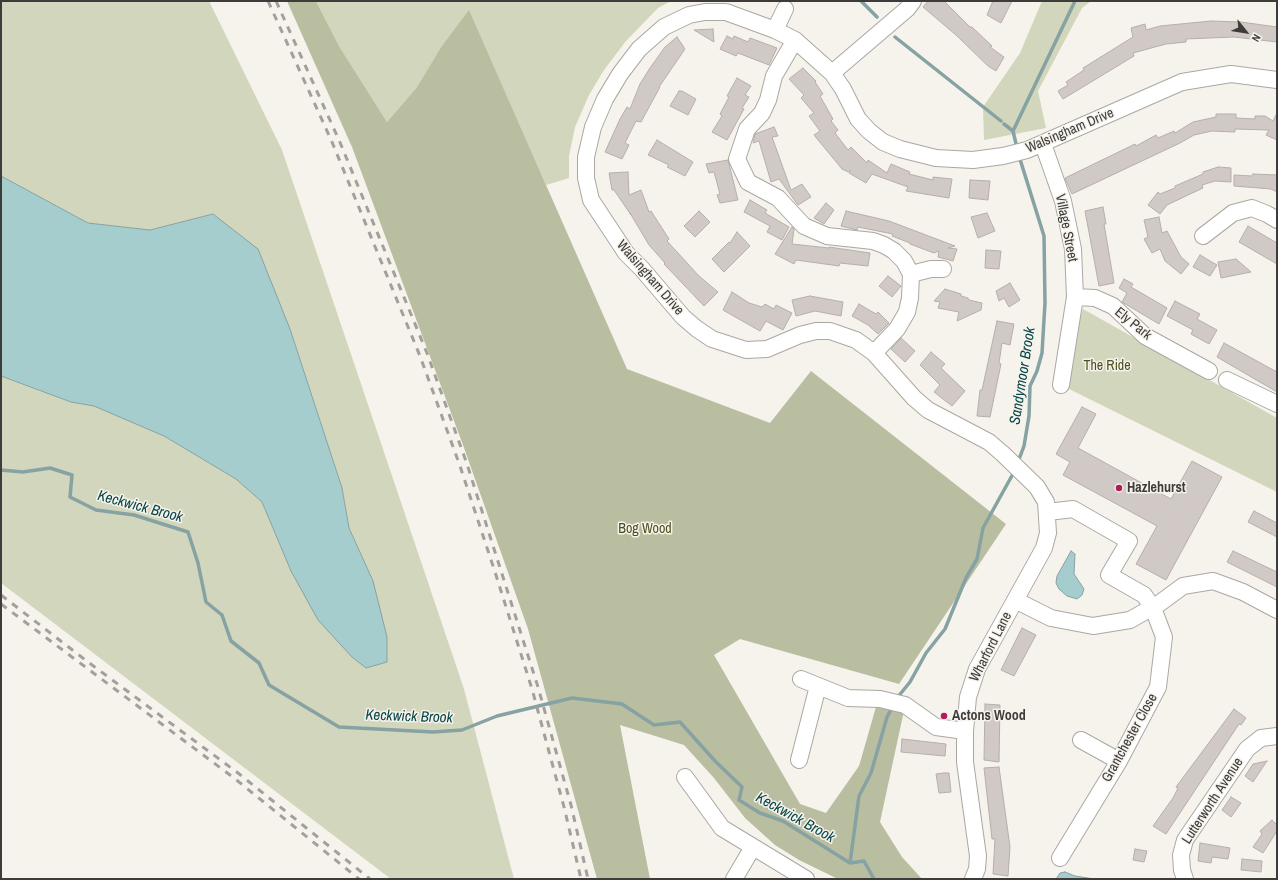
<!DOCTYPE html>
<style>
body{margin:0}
#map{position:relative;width:1278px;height:880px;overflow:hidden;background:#f6f2ec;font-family:"Archivo Narrow",sans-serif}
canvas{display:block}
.frame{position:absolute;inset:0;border:2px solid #3e3c3a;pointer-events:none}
.north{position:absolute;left:1226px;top:12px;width:40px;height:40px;-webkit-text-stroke:3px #f6f2ec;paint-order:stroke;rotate:120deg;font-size:11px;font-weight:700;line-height:16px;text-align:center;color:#3e3c3a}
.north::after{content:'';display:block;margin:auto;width:14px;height:18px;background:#3e3c3a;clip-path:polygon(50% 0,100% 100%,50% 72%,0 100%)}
</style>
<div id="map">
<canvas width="1278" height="880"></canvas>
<div class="frame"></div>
<div class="north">N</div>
</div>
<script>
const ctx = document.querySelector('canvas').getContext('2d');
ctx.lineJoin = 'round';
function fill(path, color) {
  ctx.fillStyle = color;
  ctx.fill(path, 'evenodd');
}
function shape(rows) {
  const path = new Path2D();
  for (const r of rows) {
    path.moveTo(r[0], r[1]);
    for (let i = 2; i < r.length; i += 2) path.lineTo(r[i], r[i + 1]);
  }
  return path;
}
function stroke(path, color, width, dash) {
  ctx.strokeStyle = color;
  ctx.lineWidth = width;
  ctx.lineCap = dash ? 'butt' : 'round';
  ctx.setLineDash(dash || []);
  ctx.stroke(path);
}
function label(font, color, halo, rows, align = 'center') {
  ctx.font = font + ' "Archivo Narrow",sans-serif';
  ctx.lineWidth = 3;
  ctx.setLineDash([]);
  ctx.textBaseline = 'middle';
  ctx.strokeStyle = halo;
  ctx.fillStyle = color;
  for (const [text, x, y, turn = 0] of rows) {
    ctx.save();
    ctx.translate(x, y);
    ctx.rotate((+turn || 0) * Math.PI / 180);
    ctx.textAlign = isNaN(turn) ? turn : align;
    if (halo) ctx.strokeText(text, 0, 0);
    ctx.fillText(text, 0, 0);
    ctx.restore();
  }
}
const green = shape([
 [1,1,209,1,282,150,464,689,514,879,391,879,1,583,1,376,71,402,94,405,164,436,236,479,262,502,291,571,373,581,349,528,342,488,290,329,213,214,150,230,88,223,1,176],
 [316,1,671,1,658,8,626,41,604,70,589,95,575,127,569,156,569,178,546,185,469,11,441,47,417,87,387,122,339,46],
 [1042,1,1091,1,1082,8,1038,91,1046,128,984,140,983,107,1020,53],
 [1083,309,1277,418,1277,492,1061,385]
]);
const forest = shape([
 [287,1,316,1,339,46,387,122,417,87,441,47,469,10,627,369,770,423,811,371,1006,524,899,684,740,639,714,655,800,804,826,813,859,766,878,700,905,706,880,822,902,857,922,879,838,879,799,860,775,845,745,818,714,778,684,745,620,725,650,879,597,879,528,629,463,445,352,147]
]);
const water = shape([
 [1,176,88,223,150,230,213,214,258,249,290,329,342,488,349,528,373,581,387,637,387,662,366,668,352,657,318,620,291,571,262,502,236,479,164,436,94,406,71,402,1,376,1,176],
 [1071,551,1075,554,1074,574,1084,589,1082,595,1077,599,1067,596,1059,589,1056,583,1057,576,1071,551],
 [1065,872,1075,876,1094,879,1056,879,1060,873,1065,872]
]);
const stream = shape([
 [861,1,877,17],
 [895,37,1001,121],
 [1004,124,1013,131,1017,148],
 [1013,131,1075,1],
 [1018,462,1024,446,1029,416,1030,386,1037,371,1042,353,1045,303,1044,236,1019,156],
 [1,470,23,472,50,468,72,475,70,497,96,510,134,515,188,532,198,563,206,602,222,615,231,641,259,663,269,685,339,727,433,732,462,730,497,716,572,698,622,704,654,725,680,722,715,761,742,787,739,800,760,813,783,821,850,863,864,861,874,879],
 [897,698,910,682,926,653,945,629,966,578,977,559,983,528,1014,472],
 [850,863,859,796,871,773,887,717,893,706]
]);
const building = shape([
 [928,1,944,1,970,27,972,27,992,46,990,47,1004,57,996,71,988,66,956,35,923,7,928,1],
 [993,1,1012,1,1001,23,987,15,993,1],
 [1211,21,1241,22,1277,27,1277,42,1234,37,1186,39,1186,42,1166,44,1133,53,1134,56,1063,99,1058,91,1068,85,1066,82,1084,70,1083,68,1133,37,1131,28,1145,24,1146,30,1160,26,1211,21],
 [713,29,714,42,694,30,713,29],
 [727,36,733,39,734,36,748,42,750,38,777,48,769,65,738,53,736,56,720,49,727,36],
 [677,37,685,49,659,87,660,87,641,122,636,121,625,143,629,145,622,159,605,152,620,119,627,107,630,109,640,84,650,68,665,47,677,37],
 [803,68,816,81,815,82,823,94,820,96,833,119,831,121,838,130,835,133,848,150,851,147,867,163,868,160,887,173,891,164,910,172,909,174,933,180,933,177,952,179,949,198,906,191,908,187,872,174,866,183,849,173,851,170,848,172,842,169,814,135,820,131,809,116,814,113,801,98,804,95,789,79,803,68],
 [737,78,751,86,745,95,749,97,742,108,744,109,727,140,712,132,722,116,720,114,729,97,727,96,737,78],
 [679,91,682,91,696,99,688,115,670,106,679,91],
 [1277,113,1277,140,1266,135,1269,130,1235,129,1235,132,1212,131,1194,135,1180,143,1072,194,1065,178,1135,144,1136,146,1156,135,1158,138,1174,131,1175,133,1193,122,1216,117,1216,114,1236,114,1236,118,1255,119,1255,116,1265,116,1273,121,1277,113],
 [774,127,778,136,772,137,791,190,802,184,811,197,798,205,779,179,771,182,759,141,753,143,755,134,774,127],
 [657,140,693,162,685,176,667,167,669,165,648,155,657,140],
 [728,160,738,200,720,203,717,195,720,194,714,172,709,173,706,164,728,160],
 [1218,167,1231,168,1231,182,1215,181,1202,185,1203,188,1167,205,1160,214,1148,205,1158,192,1160,194,1175,188,1175,186,1203,174,1203,172,1218,167],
 [628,172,629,195,641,190,649,212,651,211,669,239,667,241,699,276,718,292,704,306,664,264,665,263,649,245,630,213,631,215,614,190,612,190,609,173,628,172],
 [1253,174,1277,175,1277,192,1271,189,1234,186,1234,175,1252,176,1253,174],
 [970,180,990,181,988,200,969,198,970,180],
 [750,200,767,210,765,213,789,227,782,240,767,232,770,226,744,212,750,200],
 [826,203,834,210,824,224,814,218,826,203],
 [1103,207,1106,224,1104,224,1114,283,1099,286,1085,211,1103,207],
 [699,211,710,222,695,237,684,226,699,211],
 [846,211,889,221,955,246,948,248,957,249,953,261,938,257,939,251,934,253,910,244,910,243,892,236,893,234,858,227,857,230,841,226,846,211],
 [987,213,995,231,978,238,971,217,987,213],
 [1159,217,1162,233,1167,231,1181,257,1189,264,1181,274,1165,261,1160,249,1152,253,1144,239,1148,237,1144,220,1159,217],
 [1248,226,1277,243,1277,264,1239,242,1248,226],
 [792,227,794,229,792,244,829,248,829,247,870,253,868,266,840,263,839,266,796,260,794,264,775,254,792,227],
 [737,232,750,246,724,272,712,259,729,242,730,243,737,232],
 [986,250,1001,251,999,269,985,268,986,250],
 [1200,255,1217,265,1210,276,1193,267,1200,255],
 [1236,259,1251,272,1221,278,1218,262,1236,259],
 [888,276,901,286,892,297,879,286,888,276],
 [1124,279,1133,284,1131,287,1167,308,1159,324,1122,302,1127,293,1119,288,1124,279],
 [1010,283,1020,300,1009,307,1004,298,999,301,996,291,1010,283],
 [945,289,961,294,961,296,968,298,969,300,982,303,981,310,957,321,959,312,938,308,940,302,934,301,945,289],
 [732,292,749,303,762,307,765,304,774,309,776,305,792,313,783,330,766,321,760,331,723,310,732,292],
 [810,296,843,302,841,316,815,311,796,316,792,300,810,296],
 [1175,301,1200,314,1197,319,1217,330,1209,344,1191,334,1193,330,1167,316,1175,301],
 [859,304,876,314,878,312,889,323,878,334,868,325,852,316,859,304],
 [997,321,1014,324,1010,345,1002,343,999,363,1001,364,990,417,977,416,980,390,982,390,997,321],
 [901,338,915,351,905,362,891,349,901,338],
 [1224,343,1277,372,1277,392,1217,357,1224,343],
 [931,352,945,364,941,368,965,391,952,406,934,392,940,385,920,365,931,352],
 [1082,407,1096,414,1078,448,1171,499,1192,461,1222,477,1166,580,1136,564,1157,526,1063,475,1070,462,1056,454,1082,407],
 [1254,511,1277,523,1277,537,1248,522,1254,511],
 [1233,551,1277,572,1277,587,1227,562,1233,551],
 [1022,628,1036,635,1014,676,1001,670,1022,628],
 [985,704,1000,705,999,762,984,760,985,704],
 [1234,709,1246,718,1241,725,1239,724,1166,834,1153,826,1173,798,1178,788,1176,787,1234,709],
 [902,739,946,744,945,756,901,752,902,739],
 [1267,761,1253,782,1245,776,1253,764,1267,761],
 [999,767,1010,847,1008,876,993,874,995,839,992,839,984,768,999,767],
 [944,773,949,773,951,792,939,793,936,774,944,773],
 [1231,797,1241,803,1231,817,1222,810,1231,797],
 [1272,820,1277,825,1277,831,1263,853,1253,847,1262,834,1260,831,1272,820],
 [1200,843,1230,848,1228,859,1212,857,1211,863,1198,861,1200,843],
 [1135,849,1147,851,1144,862,1133,860,1135,849],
 [1242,859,1262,861,1261,872,1241,870,1242,859]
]);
const minor = shape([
 [775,30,785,9],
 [795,40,774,76,768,100,762,113,747,129,737,159,748,182,778,198,804,226,827,236,873,241,884,245,894,251,904,261,911,274,910,298,907,312,897,329,874,353],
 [832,73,907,9,913,1],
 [1043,144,1063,201,1073,249,1075,297,1061,385],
 [1203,236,1233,213,1252,208,1267,214,1277,220],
 [911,274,931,269,943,269],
 [1075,297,1095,298,1113,306,1145,336,1209,371],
 [1227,380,1277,404],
 [1048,512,1073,509,1129,541,1109,575,1144,595,1153,608,1164,637,1158,687,1119,761,1060,858],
 [1015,600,1051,618,1093,626,1130,620,1160,603,1183,586,1213,581,1243,592,1277,610],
 [801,679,848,698,880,699,905,705,936,727,965,731],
 [1081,740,1119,761],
 [799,760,818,686],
 [685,777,722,828,806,879],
 [734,879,753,847],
 [973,879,977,869,978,856,965,762,965,731,968,697,977,669,1044,548,1048,533,1046,502,1037,487,1003,454,989,442,928,410,914,398,874,353,856,340,830,331,816,331,800,335,767,349,746,350,712,339,697,329,683,317,642,269,626,253,591,200,586,178,586,157,593,127,605,99,620,74,639,49,664,27,689,15,705,12,726,12,775,30,795,40,832,73,843,89,858,119,869,131,883,142,900,149,936,158,973,160,1003,156,1027,150,1182,82,1231,74,1277,80],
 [1185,879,1182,870,1181,855,1185,840,1247,749,1261,738,1277,736]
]);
const rail = shape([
 [268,1,332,142,420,356,460,466,495,572,532,689,564,807,581,879],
 [276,1,339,140,427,353,467,464,538,687,571,805,588,879],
 [1,595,88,662,238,773,370,879],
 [1,604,234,778,359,879]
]);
const markers = [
 [1119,488,4,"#ad1e58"],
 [944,716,4,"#ad1e58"]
];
const streetNames = [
 ["Walsingham Drive",1070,131,-23],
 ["Village Street",1066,228,79],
 ["Walsingham Drive",650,278,49],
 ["Ely Park",1133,324,39],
 ["Wharford Lane",991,647,-63],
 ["Grantchester Close",1130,738,-61],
 ["Lutterworth Avenue",1213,801,-57]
];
const parkNames = [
 ["The Ride",1107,366],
 ["Bog Wood",645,529]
];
const poiNames = [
 ["Hazlehurst",1127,488],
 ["Actons Wood",952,716]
];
const waterNames = [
 ["Sandymoor Brook",1023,376,-81],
 ["Keckwick Brook",140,507,15],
 ["Keckwick Brook",409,717,2],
 ["Keckwick Brook",795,818,29]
];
fill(green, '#d2d6bc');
fill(forest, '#b9bea0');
fill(water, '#a5cdce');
stroke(water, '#86a2a2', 1);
stroke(stream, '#86a2a2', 3.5);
fill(building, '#d0c9c5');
stroke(building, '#b5afab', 1);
stroke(minor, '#aba8a2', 18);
stroke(minor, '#fff', 16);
stroke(rail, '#a3a09c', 3, [7, 7]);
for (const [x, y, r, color] of markers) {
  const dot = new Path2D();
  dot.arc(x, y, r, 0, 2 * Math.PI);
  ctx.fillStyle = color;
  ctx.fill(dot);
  stroke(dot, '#f6f2ec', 1.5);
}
label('14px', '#3e3c3a', '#f6f2ec', streetNames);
label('14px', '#4b501e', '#f6f2ec', parkNames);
label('bold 14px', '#3e3c3a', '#f6f2ec', poiNames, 'left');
label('italic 15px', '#084648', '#f6f2ec', waterNames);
</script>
